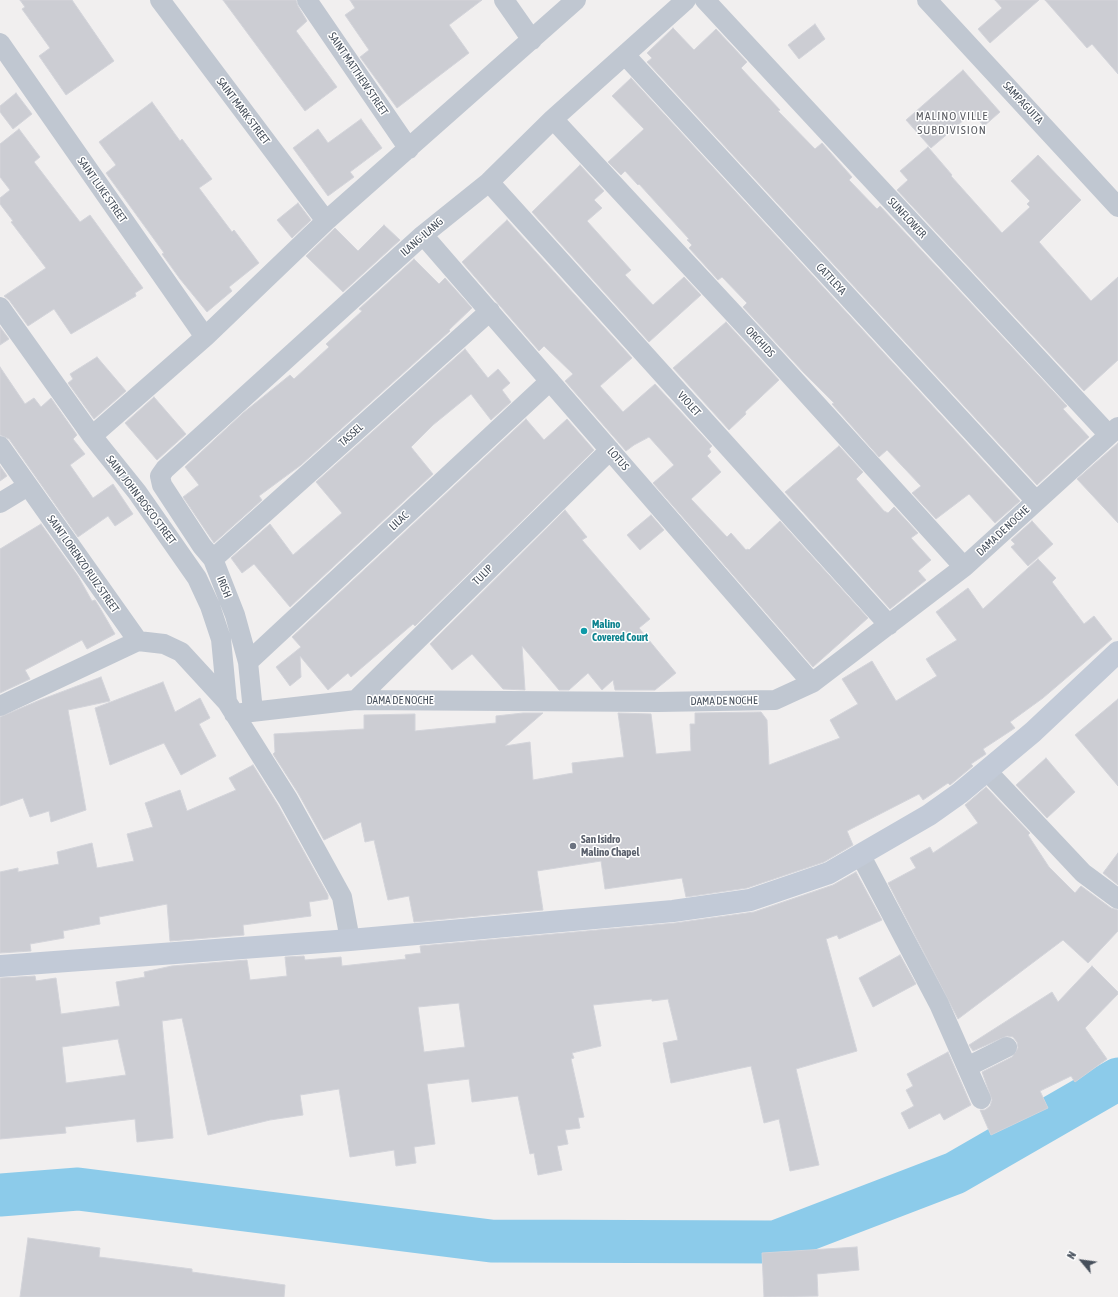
<!DOCTYPE html>
<style>
body{margin:0}
#map{position:relative;width:1118px;height:1297px;overflow:hidden;background:#f1efef;font-family:"Asap Condensed",sans-serif}
canvas{display:block}
.north{position:absolute;left:1062px;top:1241px;width:40px;height:40px;-webkit-text-stroke:3px #fff;paint-order:stroke;rotate:299deg;font-size:11px;font-weight:700;line-height:16px;text-align:center;color:#47505c}
.north::after{content:'';display:block;margin:auto;width:14px;height:18px;background:#47505c;clip-path:polygon(50% 0,100% 100%,50% 72%,0 100%)}
</style>
<div id="map">
<canvas width="1118" height="1297"></canvas>
<div class="north">N</div>
</div>
<script>
const ctx = document.querySelector('canvas').getContext('2d');
ctx.lineJoin = 'round';
function shape(rows) {
  const path = new Path2D();
  for (const r of rows) {
    path.moveTo(r[0], r[1]);
    for (let i = 2; i < r.length; i += 2) path.lineTo(r[i], r[i + 1]);
  }
  return path;
}
function stroke(path, color, width, dash) {
  ctx.strokeStyle = color;
  ctx.lineWidth = width;
  ctx.lineCap = dash ? 'butt' : 'round';
  ctx.setLineDash(dash || []);
  ctx.stroke(path);
}
function fill(path, color) {
  ctx.fillStyle = color;
  ctx.fill(path, 'evenodd');
}
function label(font, color, halo, rows, align = 'center') {
  ctx.font = font + ' "Asap Condensed",sans-serif';
  ctx.lineWidth = 3;
  ctx.setLineDash([]);
  ctx.textBaseline = 'middle';
  ctx.strokeStyle = halo;
  ctx.fillStyle = color;
  for (const [text, x, y, turn = 0] of rows) {
    ctx.save();
    ctx.translate(x, y);
    ctx.rotate((+turn || 0) * Math.PI / 180);
    ctx.textAlign = isNaN(turn) ? turn : align;
    if (halo) ctx.strokeText(text, 0, 0);
    ctx.fillText(text, 0, 0);
    ctx.restore();
  }
}
const river = shape([
 [0,1195,78,1189,491,1241,775,1242,955,1173,1118,1079]
]);
const building = shape([
 [20,0,72,0,114,61,66,95,39,56,50,48,22,9,25,7,20,0],
 [223,0,296,0,298,6,307,21,296,31,337,87,305,111,223,0],
 [350,0,482,0,449,25,469,53,397,108,360,57,369,50,345,15,355,8,350,0],
 [995,0,1039,0,990,43,978,29,1002,8,995,0],
 [1045,0,1118,0,1118,74,1092,44,1087,48,1045,0],
 [815,24,825,39,799,59,788,45,815,24],
 [673,28,694,50,716,29,747,62,741,68,780,110,778,111,815,149,822,143,852,177,849,180,877,209,880,206,1067,406,1063,409,1089,437,1037,485,647,62,652,58,647,53,673,28],
 [963,70,1000,112,984,126,972,113,931,148,906,120,963,70],
 [631,78,1020,501,995,523,969,494,936,519,912,493,921,486,887,450,879,457,832,404,834,403,804,373,743,307,747,303,722,277,718,280,689,248,692,245,687,240,689,239,639,184,638,185,625,171,621,175,608,162,644,129,612,96,631,78],
 [16,93,32,114,13,129,0,112,0,106,16,93],
 [152,102,180,141,182,139,212,179,199,188,232,232,234,230,259,263,229,287,232,291,207,312,180,279,162,254,164,253,106,173,116,165,99,142,152,102],
 [361,119,382,148,350,172,354,177,328,196,293,148,318,129,328,143,361,119],
 [19,129,40,157,34,162,80,222,90,215,143,288,135,293,136,296,71,334,54,309,28,326,9,300,4,296,46,268,11,222,13,221,0,204,0,198,10,190,0,177,0,144,19,129],
 [928,147,952,175,951,176,1002,233,1030,207,1027,204,1030,201,1011,181,1038,155,1081,200,1039,242,1091,301,1118,277,1118,360,1084,391,897,190,908,180,900,171,928,147],
 [580,165,604,191,594,200,602,208,587,221,631,270,625,275,653,305,684,277,701,295,649,342,532,212,580,165],
 [298,203,311,220,292,238,277,220,298,203],
 [507,220,632,358,600,386,623,412,655,384,712,446,709,449,711,452,707,456,721,472,691,499,727,537,731,533,746,550,748,549,749,550,780,521,868,618,813,667,653,483,674,465,649,437,634,445,626,451,565,381,573,374,544,346,539,351,462,262,507,220],
 [384,225,400,240,343,292,306,256,335,228,358,251,384,225],
 [414,259,439,284,445,278,472,308,449,330,450,331,301,465,259,496,262,500,214,543,183,497,199,485,185,467,243,413,290,375,294,379,329,347,326,344,362,311,359,309,414,259],
 [726,322,779,380,745,412,746,414,729,430,673,368,726,322],
 [0,327,9,339,0,345,0,327],
 [465,349,488,378,498,369,510,383,502,390,511,402,491,420,471,394,433,425,411,447,433,474,290,607,254,564,242,573,231,558,270,524,293,555,342,513,316,482,465,349],
 [97,357,126,391,94,419,68,383,73,379,70,374,97,357],
 [0,367,25,404,34,398,41,407,51,398,77,435,73,439,85,454,70,465,93,498,113,484,133,514,115,526,108,516,78,537,9,439,0,435,0,367],
 [154,397,186,434,157,460,125,423,154,397],
 [526,419,544,440,567,419,594,450,415,626,413,624,351,677,348,673,328,690,300,656,301,677,290,686,276,667,301,647,292,637,526,419],
 [1118,443,1118,523,1077,479,1118,443],
 [839,446,863,472,856,479,884,511,888,513,894,507,918,533,911,538,931,560,918,571,926,580,890,609,785,492,839,446],
 [0,466,7,476,0,481,0,466],
 [565,510,587,537,582,540,650,619,639,628,676,673,655,690,615,690,613,680,602,690,588,673,569,690,559,690,522,646,525,690,503,689,472,654,452,670,430,644,565,510],
 [651,515,664,530,640,550,627,535,651,515],
 [1032,521,1053,544,1028,566,1011,547,1015,544,1011,540,1032,521],
 [41,524,78,576,92,601,95,600,100,608,115,634,87,649,82,640,25,670,30,679,0,693,0,549,41,524],
 [1038,559,1056,578,1052,582,1084,624,1094,616,1112,639,1043,698,1010,722,1015,728,983,749,986,754,971,764,973,766,950,785,948,783,923,800,919,794,847,831,853,845,824,862,747,888,686,897,682,878,605,889,601,861,537,871,543,910,414,922,409,896,388,900,374,840,365,842,361,822,324,840,298,793,273,754,275,752,274,734,364,729,364,715,415,714,415,731,496,723,496,716,523,713,543,713,505,746,530,742,533,780,573,773,572,763,624,757,618,713,651,714,656,754,691,751,690,724,695,724,695,713,761,712,767,720,769,765,840,738,830,720,858,704,842,679,872,661,896,701,937,676,926,659,957,640,936,612,968,588,983,609,1038,559],
 [101,677,110,701,68,710,86,810,51,822,49,811,30,817,23,798,0,806,0,717,40,700,101,677],
 [163,682,175,712,200,698,210,718,199,724,216,756,181,775,164,743,110,765,95,708,163,682],
 [1118,699,1118,786,1075,735,1118,699],
 [1046,758,1075,792,1047,818,1016,785,1046,758],
 [253,765,278,805,328,895,328,899,309,902,311,916,243,925,244,935,170,941,167,904,99,917,100,924,63,931,64,938,30,944,31,951,0,953,0,872,18,868,18,872,59,864,57,852,92,843,97,868,134,861,127,834,153,827,145,803,180,790,187,811,236,790,229,778,253,765],
 [986,787,1030,833,1028,835,1049,867,1075,893,1081,886,1111,908,1118,910,1118,931,1088,963,1063,940,958,1019,888,883,916,868,910,858,930,847,933,853,978,823,965,805,986,787],
 [1118,853,1118,885,1103,873,1118,853],
 [856,872,882,920,839,939,837,935,826,939,857,1051,796,1069,819,1165,790,1171,779,1119,764,1123,751,1066,671,1083,663,1043,678,1040,668,999,652,1001,652,999,593,1005,601,1046,572,1053,574,1058,571,1059,584,1117,578,1118,580,1128,565,1130,568,1144,557,1146,562,1170,538,1175,534,1153,530,1154,518,1096,472,1102,469,1079,427,1084,435,1144,414,1147,416,1163,396,1166,394,1150,350,1157,339,1089,300,1095,303,1115,270,1120,208,1135,182,1018,162,1021,173,1138,137,1142,135,1119,65,1127,66,1133,0,1139,0,978,35,976,36,981,56,978,61,1014,120,1006,116,982,145,977,144,972,172,966,247,960,250,980,287,976,285,957,304,956,305,960,341,957,342,966,406,959,405,955,421,953,420,946,675,923,754,912,833,885,856,872],
 [459,1003,465,1047,424,1052,418,1007,459,1003],
 [118,1039,126,1075,66,1083,62,1047,118,1039],
 [900,955,916,984,873,1007,859,978,900,955],
 [1092,966,1118,992,1118,994,1085,1028,1107,1059,1075,1082,1071,1076,1040,1091,1048,1108,991,1135,980,1110,985,1110,990,1106,992,1100,982,1072,1012,1057,1018,1048,1017,1042,1013,1037,1007,1036,973,1051,969,1045,1052,992,1058,1002,1092,966],
 [948,1052,971,1105,944,1120,940,1113,909,1129,901,1113,914,1106,906,1090,913,1086,907,1074,948,1052],
 [28,1238,100,1248,99,1257,192,1269,192,1272,285,1285,284,1297,20,1297,28,1238],
 [857,1247,859,1270,817,1274,818,1296,764,1297,762,1253,857,1247]
]);
const street = shape([
 [160,0,326,221],
 [307,0,409,149],
 [504,0,532,40],
 [705,0,1109,435],
 [927,0,1118,207],
 [0,43,205,337],
 [626,56,1036,501],
 [553,119,760,342,964,567],
 [489,182,889,625],
 [423,235,812,683],
 [0,307,92,436,137,492,197,578,210,606,221,639,227,702,288,799,342,897,350,940],
 [92,436,205,337,326,221,576,0],
 [0,446,138,641],
 [0,503,28,486],
 [213,559,490,311],
 [248,662,550,381],
 [356,700,610,450],
 [0,706,138,641,164,644,181,652,227,702],
 [253,711,248,662,235,615,213,559,202,546,162,485,160,476,165,469,423,235,489,182,553,119,686,0],
 [234,714,356,700,658,702,775,700,812,683,964,567,1118,427],
 [987,771,1083,873,1118,899],
 [861,856,939,1004,981,1099],
 [967,1067,1007,1047]
]);
const secondary = shape([
 [0,966,350,940,673,911,750,900,829,873,929,815,960,793,1033,732,1118,652]
]);
const markers = [
 [584,631,4,"#0f9aa8"],
 [573,846,4,"#6b7280"]
];
const streetNames = [
 ["SAINT MATTHEW STREET",358,74,56],
 ["SAMPAGUITA",1023,103,47],
 ["SAINT MARK STREET",243,111,53],
 ["SAINT LUKE STREET",102,190,55],
 ["SUNFLOWER",907,218,47],
 ["ILANG-ILANG",422,237,-41],
 ["CATTLEYA",831,279,47],
 ["ORCHIDS",760,342,47],
 ["VIOLET",689,404,48],
 ["TASSEL",351,435,-42],
 ["LOTUS",618,459,49],
 ["SAINT JOHN BOSCO STREET",141,500,53],
 ["LILAC",399,521,-43],
 ["DAMA DE NOCHE",1003,531,-43],
 ["SAINT LORENZO RUIZ STREET",83,564,55],
 ["TULIP",483,575,-45],
 ["IRISH",224,587,68],
 ["DAMA DE NOCHE",400,701],
 ["DAMA DE NOCHE",724,701,-1]
];
const cultureNames = [
 ["Malino",592,625],
 ["Covered Court",592,638]
];
const worshipNames = [
 ["San Isidro",581,840],
 ["Malino Chapel",581,853]
];
const neighbourhoodNames = [
 ["MALINO VILLE",952,116],
 ["SUBDIVISION",952,130]
];
stroke(river, '#8ccbea', 43);
fill(building, '#cccdd3');
stroke(building, '#d3d4da', 1);
stroke(street, '#c0c7d1', 20);
stroke(secondary, '#c2cad7', 22);
for (const [x, y, r, color] of markers) {
  const dot = new Path2D();
  dot.arc(x, y, r, 0, 2 * Math.PI);
  ctx.fillStyle = color;
  ctx.fill(dot);
  stroke(dot, '#fff', 1.5);
}
label('11px', '#47505c', '#fff', streetNames);
label('bold 11px', '#0d838f', '#fff', cultureNames, 'left');
label('bold 11px', '#5b616d', '#fff', worshipNames, 'left');
ctx.letterSpacing = '1px';
label('12px', '#5c5e64', '#fff', neighbourhoodNames);
ctx.letterSpacing = '0px';
</script>
